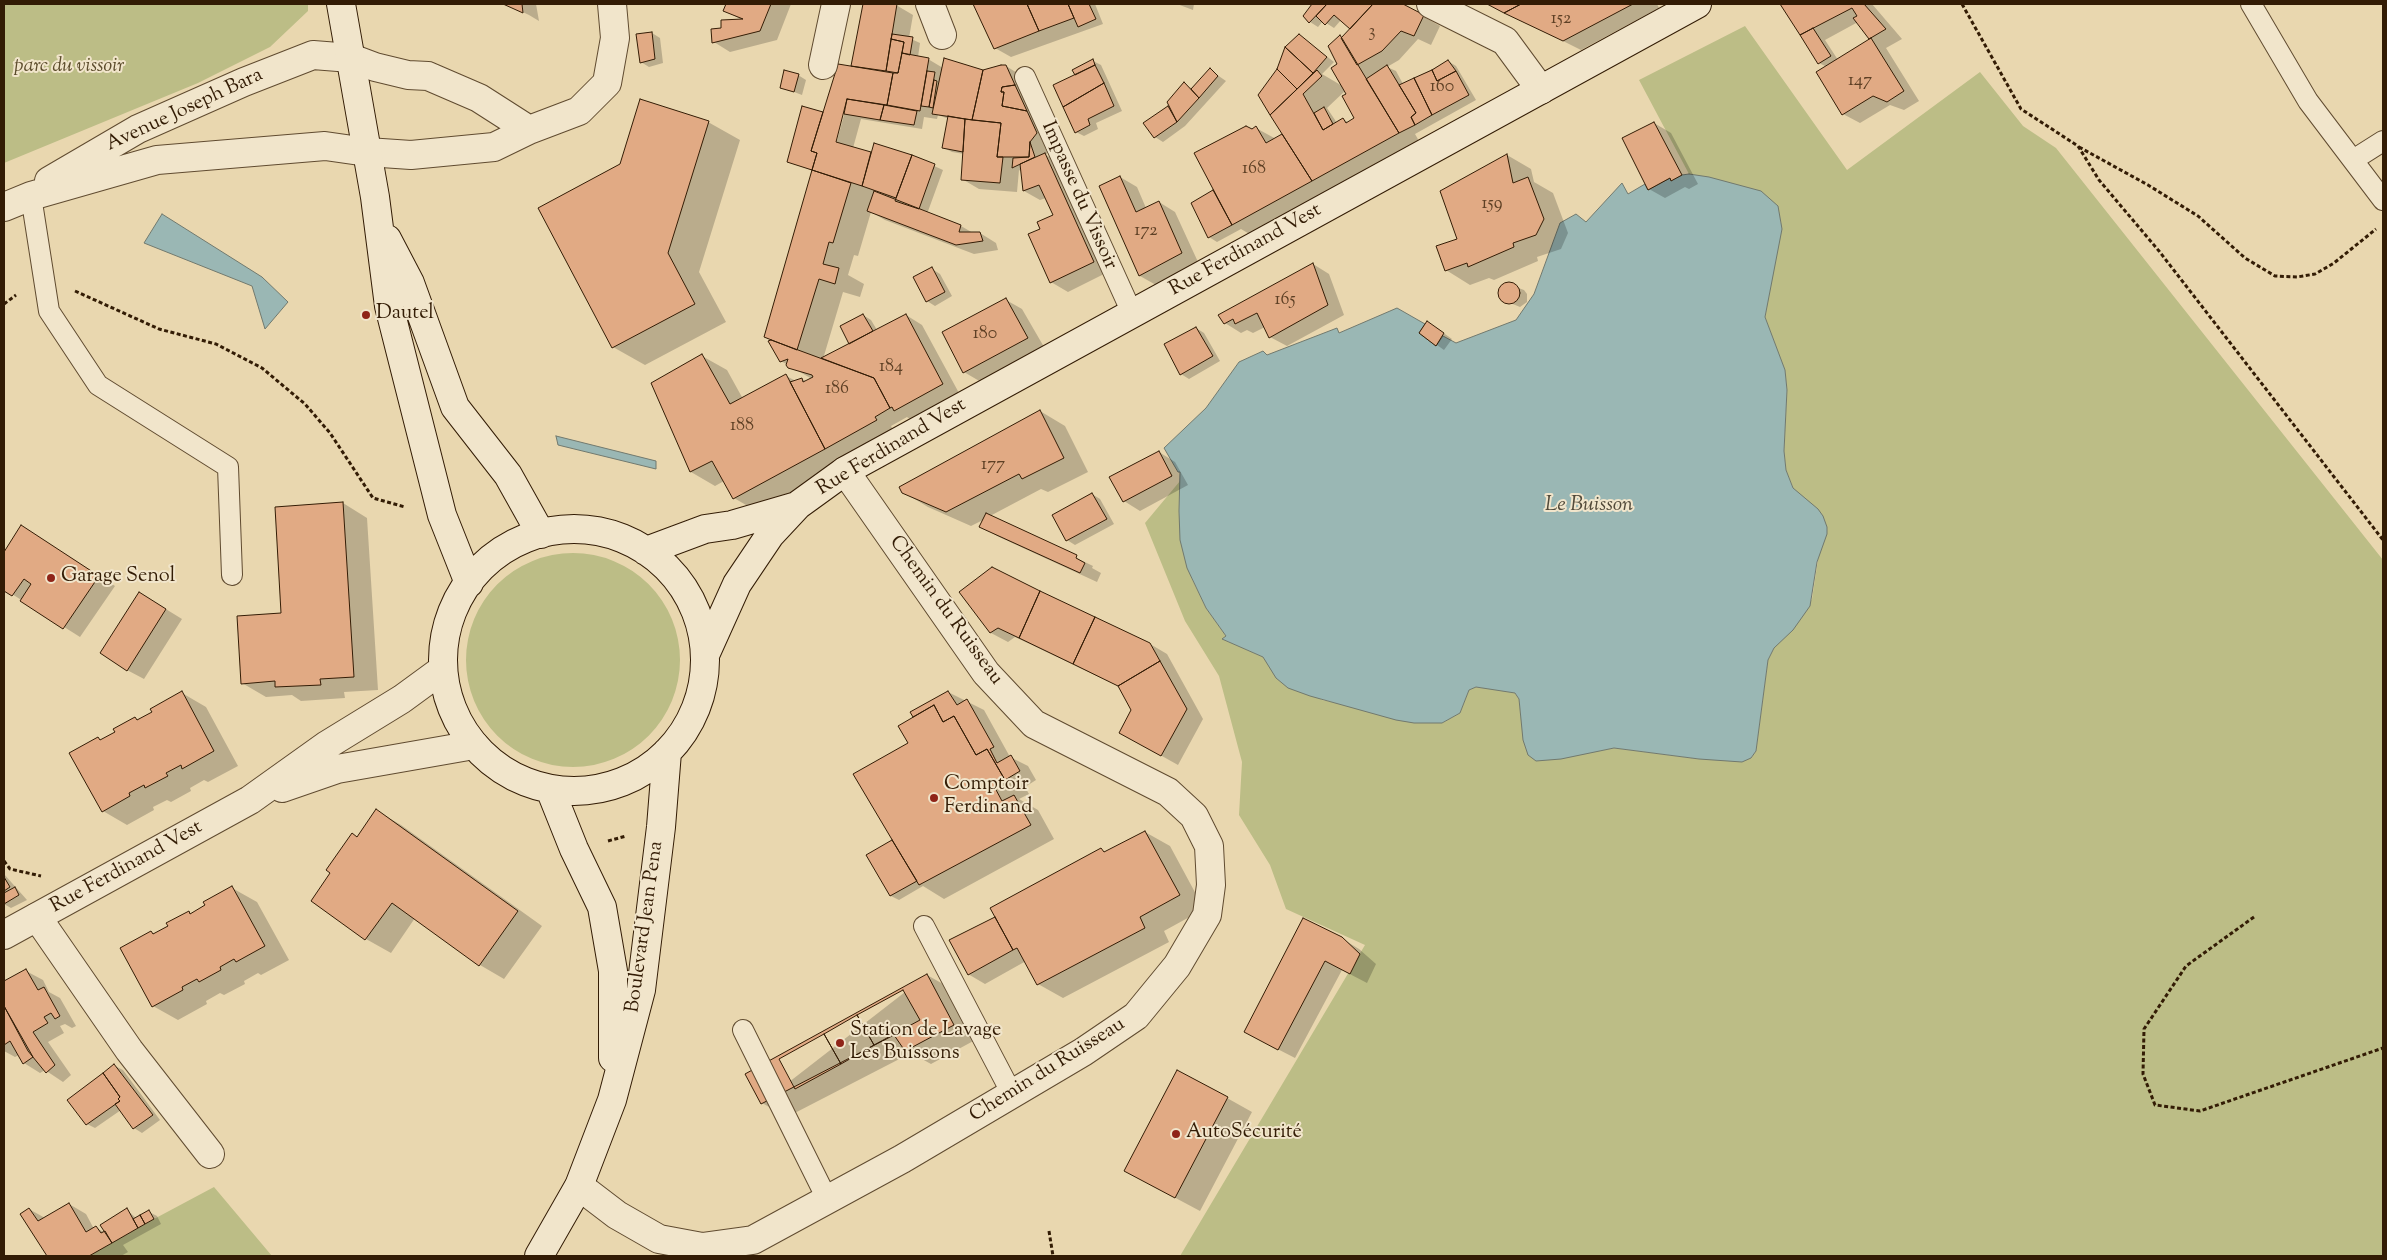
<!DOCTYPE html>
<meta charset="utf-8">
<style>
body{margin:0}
#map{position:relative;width:2387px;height:1260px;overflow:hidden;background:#e9d7af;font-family:"Sorts Mill Goudy",serif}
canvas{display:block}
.frame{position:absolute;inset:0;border:5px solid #331c05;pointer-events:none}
</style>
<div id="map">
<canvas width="2387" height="1260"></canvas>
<div class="frame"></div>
</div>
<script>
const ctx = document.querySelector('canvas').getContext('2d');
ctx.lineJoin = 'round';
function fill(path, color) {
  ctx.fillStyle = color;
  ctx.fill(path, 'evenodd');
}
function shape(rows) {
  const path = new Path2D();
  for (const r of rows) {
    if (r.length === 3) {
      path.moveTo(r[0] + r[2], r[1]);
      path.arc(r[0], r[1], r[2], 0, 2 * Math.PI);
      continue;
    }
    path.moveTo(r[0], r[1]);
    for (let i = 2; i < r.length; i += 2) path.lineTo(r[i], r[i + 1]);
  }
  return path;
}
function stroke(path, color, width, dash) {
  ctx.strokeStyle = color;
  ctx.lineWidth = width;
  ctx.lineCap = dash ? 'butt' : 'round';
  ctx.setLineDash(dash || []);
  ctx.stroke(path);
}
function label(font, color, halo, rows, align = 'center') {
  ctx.font = font + ' "Sorts Mill Goudy",serif';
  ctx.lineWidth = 4;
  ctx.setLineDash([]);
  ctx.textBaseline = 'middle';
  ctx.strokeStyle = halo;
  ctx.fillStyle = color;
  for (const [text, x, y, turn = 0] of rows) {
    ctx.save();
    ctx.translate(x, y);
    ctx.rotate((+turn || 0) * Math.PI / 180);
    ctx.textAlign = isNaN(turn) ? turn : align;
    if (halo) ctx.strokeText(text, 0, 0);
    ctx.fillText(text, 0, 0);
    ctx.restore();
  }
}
const green = shape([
 [4,4,308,4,308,11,270,47,198,83,4,163],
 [1745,26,1847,170,1980,72,2023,126,2056,148,2383,560,2383,1256,1180,1256,1365,945,1286,909,1270,865,1239,815,1242,762,1219,676,1185,621,1145,523,1180,481,1179,511,1192,579,1206,608,1226,636,1223,639,1263,657,1322,700,1442,723,1460,713,1469,690,1476,687,1494,689,1515,693,1519,699,1521,717,1599,751,1614,748,1699,759,1751,758,1756,751,1768,660,1774,648,1812,599,1819,553,1786,470,1784,451,1787,390,1785,371,1765,317,1781,221,1740,186,1689,174,1639,80],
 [573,660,107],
 [214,1187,272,1256,89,1256,154,1219]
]);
const water = shape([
 [1689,174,1709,177,1761,191,1778,206,1782,229,1765,317,1785,370,1787,390,1784,451,1786,470,1793,488,1818,509,1823,516,1827,527,1827,534,1817,562,1810,606,1793,630,1774,648,1768,660,1756,751,1751,758,1742,762,1699,759,1614,748,1561,759,1536,761,1528,755,1523,740,1519,699,1515,693,1476,687,1469,690,1460,713,1442,723,1414,723,1396,720,1310,696,1288,688,1276,678,1263,657,1222,639,1226,636,1206,608,1187,568,1180,540,1179,511,1180,472,1178,472,1164,448,1206,408,1239,362,1263,351,1267,355,1337,328,1339,333,1397,308,1425,324,1419,333,1436,346,1443,336,1456,343,1516,320,1534,294,1560,223,1576,214,1586,222,1622,183,1628,194,1645,184,1648,190,1670,178,1671,180,1682,175,1689,174],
 [162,214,262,277,288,302,265,329,252,286,144,243,162,214],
 [556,436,656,461,656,469,558,445,556,436]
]);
const shadow = shape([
 [506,4,536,4,539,21,529,15],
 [727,4,791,4,777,40,730,52,714,42,723,29,742,20,724,10],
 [864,4,896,5,913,15,909,38,920,43,918,57,928,59,943,68,983,71,1006,66,1022,76,1053,143,1046,155,1062,164,1110,271,1068,292,1051,282,1041,230,1054,216,1046,198,1040,200,1024,191,1022,172,1019,170,1017,192,979,189,962,179,964,154,952,152,944,148,949,119,938,115,937,119,924,117,922,129,861,119,853,148,872,154,875,145,912,156,943,170,927,214,961,226,973,233,980,233,996,243,998,250,974,254,885,220,871,212,858,256,854,255,848,275,864,284,860,297,843,292,823,359,851,344,863,315,871,320,877,330,906,315,922,325,959,393,911,420,907,417,891,426,893,430,849,463,758,512,734,498,724,481,715,486,691,472,702,356,727,370,743,399,786,376,796,381,802,379,807,382,812,379,781,361,779,345,765,337,813,171,788,161,803,107,824,113,852,67],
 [846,103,847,104,835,148,833,147],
 [975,4,1095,4,1103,24,1011,57,995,48],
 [1177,4,1194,4,1193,10],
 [1313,4,1401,4,1440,26,1431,45,1418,39,1399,60,1387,67,1396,71,1403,84,1448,61,1456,66,1476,100,1415,134,1423,148,1258,239,1241,229,1217,242,1209,237,1192,203,1215,190,1253,130,1256,128,1276,139,1284,134,1259,95,1278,70,1299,35,1334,62,1322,74,1344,87,1339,64,1340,37,1343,38,1352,28,1341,20,1334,28,1323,21,1318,27,1310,22,1304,16],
 [1346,90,1355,118,1348,122,1343,119,1337,123,1327,108],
 [1489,4,1657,4,1659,8,1581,50],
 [1781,4,1872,4,1902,39,1886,48,1919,101,1904,110,1890,105,1860,123,1843,114,1827,67,1819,63],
 [1858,22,1872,39,1838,60,1825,40],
 [652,33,660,38,663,63,649,67,641,62,638,35],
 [1093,61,1101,65,1122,111,1096,123,1098,129,1084,136,1076,132,1076,76],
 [1210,70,1226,81,1185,126,1163,142,1155,137,1145,123,1170,106,1184,84,1193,89],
 [798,75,806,80,802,95,781,87],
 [708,122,740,140,699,272,726,322,645,365,613,347,621,165],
 [1654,123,1671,133,1698,184,1689,189,1685,187,1665,198,1649,189],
 [1507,155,1531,169,1534,182,1553,193,1568,233,1561,249,1537,257,1538,261,1494,280,1489,278,1470,285,1446,270,1459,239],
 [1120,177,1137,187,1146,208,1159,202,1175,212,1198,262,1156,285,1140,276],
 [1313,264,1329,274,1344,315,1287,346,1270,337,1265,327,1253,333,1247,330,1241,333,1225,323],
 [932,269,940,274,952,296,935,306,927,301],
 [1507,284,1524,290,1527,294,1527,302,1520,307,1503,300,1499,292],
 [1006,300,1022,309,1044,347,981,382,964,372],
 [1435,327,1452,339,1444,350,1420,333],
 [1196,328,1204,333,1220,361,1189,379,1181,374],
 [1040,411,1065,426,1088,472,1048,492,1041,489,990,516,1093,566,1092,568,1101,573,1097,582,997,536,981,526,985,519,971,526,928,507,903,492],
 [1159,452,1175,462,1188,485,1140,511,1124,501],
 [1092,494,1100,499,1114,524,1075,545,1067,540],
 [343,503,367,518,378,690,344,692,345,698,301,701,292,695,266,697,242,683,283,615],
 [21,527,115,586,80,637,4,589,4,554],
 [961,592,1150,644,1167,654,1203,719,1178,765,1137,742,1133,710,1120,687,1015,637,1008,642,991,633],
 [156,603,182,619,144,679,127,670],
 [948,692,984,710,1010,757,1028,766,1036,780,1025,787,1029,794,1019,799,1038,810,1054,839,944,899,923,886,899,900,891,896,867,855,892,841,896,843,914,716],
 [182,693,206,707,238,766,208,782,204,780,190,788,191,791,171,802,167,800,153,807,154,810,127,825,103,811,98,739,102,741,135,718,139,720,153,713],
 [377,811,401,825,542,926,504,979,480,965,415,918,391,953,366,939,312,900],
 [1145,832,1170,846,1204,909,1164,931,1169,942,1063,998,1038,984,1026,961,985,984,968,974,996,917,1101,850,1106,852],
 [4,874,27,900,11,908,4,904],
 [232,888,257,902,289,960,261,975,258,973,244,981,245,984,224,995,220,993,206,1001,207,1004,178,1020,153,1006,151,932,155,934,189,912,192,914],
 [1341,938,1359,949,1376,964,1367,983,1342,970,1295,1058,1262,1041],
 [26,971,43,980,49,992,60,998,76,1026,72,1028,65,1024,60,1026,64,1033,48,1042,71,1075,63,1082,45,1070,40,1073,24,1063,19,1055,15,1057,4,1051,4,983],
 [927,975,952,989,977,1039,931,1064,911,1053,787,1117,762,1103],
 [115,1066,123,1070,160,1120,142,1133,134,1128,121,1110,95,1128,87,1124],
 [1227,1098,1252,1112,1200,1211,1125,1171],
 [69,1204,86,1214,94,1229,96,1228,104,1232,127,1210,137,1219,149,1212,157,1216,161,1224,123,1245,128,1252,121,1256,48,1256,22,1214,29,1209,45,1218]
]);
const building = shape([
 [503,4,522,4,523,13,503,4],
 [726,4,771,4,760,31,712,43,711,29,721,28,721,20,743,19,723,11,726,4],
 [863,4,897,4,886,71,851,66,863,4],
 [973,4,1027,4,1039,31,994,49,973,4],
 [1027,4,1068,4,1074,18,1039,31,1027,4],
 [1068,4,1089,4,1096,19,1078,27,1068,4],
 [1312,4,1327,4,1309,23,1303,16,1312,4],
 [1327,4,1373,4,1350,29,1334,15,1325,25,1316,16,1327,4],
 [1373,4,1403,4,1424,15,1414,36,1401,31,1382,51,1357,65,1341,38,1373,4],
 [1487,4,1521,4,1504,13,1487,4],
 [1521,4,1633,4,1563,41,1504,13,1521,4],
 [1780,4,1864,4,1886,29,1869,39,1853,18,1857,16,1852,8,1800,35,1780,4],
 [1813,28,1831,56,1818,64,1800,35,1813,28],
 [652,32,655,59,640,63,636,34,652,32],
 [892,34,913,37,910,55,902,53,904,42,891,39,892,34],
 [1299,34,1327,57,1313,73,1285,47,1299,34],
 [1340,35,1399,133,1312,181,1270,115,1317,70,1322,76,1303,94,1323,130,1343,118,1346,123,1354,118,1342,96,1346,94,1331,68,1337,64,1328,46,1340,35],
 [1871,38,1904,91,1887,102,1873,96,1842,115,1816,72,1871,38],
 [891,39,904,42,898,73,886,71,891,39],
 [1285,47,1313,73,1297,89,1277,69,1285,47],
 [902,53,929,58,920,111,887,105,893,73,898,73,902,53],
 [944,58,983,70,972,120,932,114,944,58],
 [1093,59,1095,65,1075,75,1072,70,1093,59],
 [1448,60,1456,71,1437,81,1432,70,1448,60],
 [838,64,893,73,887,105,847,99,836,142,871,152,862,186,812,170,817,153,811,151,838,64],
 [1001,65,1006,65,1015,85,1002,87,1001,92,1004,92,1002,106,1027,111,1037,133,1030,142,1029,157,997,157,1001,123,972,120,983,70,1001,65],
 [1095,65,1104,83,1063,107,1053,85,1095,65],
 [1387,65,1416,113,1411,117,1415,125,1399,133,1366,79,1387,65],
 [1210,68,1218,76,1199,98,1191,89,1210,68],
 [1277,69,1297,89,1270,115,1258,95,1277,69],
 [784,70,799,74,794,92,780,88,784,70],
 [1432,70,1437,81,1456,71,1469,95,1432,115,1414,78,1432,70],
 [927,71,935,72,929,107,921,106,927,71],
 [1414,78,1432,115,1415,125,1411,117,1416,113,1399,85,1414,78],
 [934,80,937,81,933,108,929,107,934,80],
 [1184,82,1199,98,1177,122,1167,102,1184,82],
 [1104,83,1114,106,1088,119,1090,125,1075,133,1063,107,1104,83],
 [1015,85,1027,111,1002,106,1004,92,1001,92,1002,87,1015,85],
 [640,99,709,121,668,253,695,304,612,348,538,208,620,164,640,99],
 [847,99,884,105,880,120,844,114,847,99],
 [884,105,917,111,914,125,880,120,884,105],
 [802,106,823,112,811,151,817,153,812,170,787,162,802,106],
 [1168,106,1177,122,1154,138,1143,123,1168,106],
 [1324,107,1333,124,1323,130,1314,113,1324,107],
 [948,116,965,119,963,152,942,148,948,116],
 [965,119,1001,123,997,157,1003,157,1000,183,961,180,965,119],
 [1654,122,1682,175,1671,181,1670,178,1648,190,1622,138,1654,122],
 [1246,126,1252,129,1256,126,1266,143,1282,134,1312,181,1232,225,1194,153,1246,126],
 [1030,142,1035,157,1012,168,1013,158,1029,157,1030,142],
 [874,143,912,155,896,198,862,186,874,143],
 [1045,153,1094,262,1050,283,1028,234,1040,229,1037,222,1053,215,1039,185,1023,191,1020,164,1045,153],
 [1507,154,1513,183,1528,177,1544,219,1536,235,1513,243,1514,247,1468,267,1467,263,1445,271,1436,246,1457,239,1440,191,1507,154],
 [912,155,935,164,919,209,895,201,912,155],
 [812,170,851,183,833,243,829,242,823,264,839,268,835,284,819,279,797,350,764,337,812,170],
 [1120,176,1136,212,1159,201,1182,253,1139,276,1099,186,1120,176],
 [1213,190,1232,225,1208,238,1191,203,1213,190],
 [874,191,961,225,959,232,980,232,983,241,956,245,867,211,874,191],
 [1313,263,1328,305,1269,338,1257,313,1235,324,1233,319,1224,324,1218,315,1313,263],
 [932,267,945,292,926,302,913,277,932,267],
 [1509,293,11],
 [1006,298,1028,338,963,373,942,332,1006,298],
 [863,314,873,331,849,344,840,326,863,314],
 [906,314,943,384,894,411,892,407,890,408,874,378,821,358,906,314],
 [1427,321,1444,333,1436,346,1419,333,1427,321],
 [1196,327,1213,356,1180,375,1164,344,1196,327],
 [771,340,874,378,890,408,875,417,877,420,825,449,790,382,802,378,803,382,813,377,812,375,788,368,786,365,788,359,780,362,768,341,771,340],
 [702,354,730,404,786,374,825,449,733,499,712,461,690,472,651,383,702,354],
 [1040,410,1064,458,1022,479,1019,474,946,512,902,493,899,487,1040,410],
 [1159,451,1172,476,1123,502,1109,477,1159,451],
 [1092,493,1107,519,1066,541,1052,515,1092,493],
 [343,502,354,677,320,679,321,685,275,687,275,681,241,684,237,616,281,613,275,507,343,502],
 [986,513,1077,555,1076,558,1085,563,1080,573,979,527,986,513],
 [21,525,99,576,63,629,20,601,31,584,24,579,12,596,4,591,4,552,21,525],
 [992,567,1040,591,1019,638,998,628,990,633,959,592,992,567],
 [1040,591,1095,617,1073,664,1019,638,1040,591],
 [139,592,166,609,127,671,100,653,139,592],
 [1095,617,1150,643,1160,661,1118,686,1073,664,1095,617],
 [1160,661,1187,709,1161,756,1119,733,1131,710,1118,686,1160,661],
 [182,691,214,751,182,769,181,765,166,773,168,776,145,788,144,785,129,793,130,796,102,812,69,753,98,737,100,740,115,732,113,729,135,717,137,720,152,712,150,709,182,691],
 [948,691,957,705,967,699,994,747,990,749,997,763,1011,755,1020,771,1005,780,987,749,976,755,954,716,943,722,934,705,913,717,910,712,948,691],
 [934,705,943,722,954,716,976,755,987,749,1005,780,994,786,1002,801,1014,795,1031,825,919,885,853,774,908,743,898,726,934,705],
 [376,809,518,911,479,966,392,903,365,940,311,901,330,873,326,870,352,833,357,837,376,809],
 [1145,831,1180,895,1140,917,1145,928,1037,985,1017,948,1013,950,990,908,1101,848,1104,852,1145,831],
 [892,840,917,881,890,896,866,855,892,840],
 [4,877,10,887,4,891,4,877],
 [232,886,265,946,236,962,234,959,220,967,221,970,199,982,197,979,182,987,183,990,152,1007,120,948,151,931,153,934,168,926,166,923,189,911,190,914,205,905,203,902,232,886],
 [15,887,19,895,4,904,4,893,15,887],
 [995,917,1013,950,968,975,949,940,995,917],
 [1303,918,1342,937,1360,954,1350,974,1325,961,1278,1050,1244,1032,1303,918],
 [26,969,38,990,44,987,60,1016,55,1019,51,1013,44,1017,48,1023,33,1032,55,1065,46,1073,28,1051,4,1006,4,981,26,969],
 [927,974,954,1025,905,1051,894,1035,761,1104,745,1074,927,974],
 [903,990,920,1020,874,1045,857,1015,903,990],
 [4,1006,33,1057,23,1064,10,1041,4,1045,4,1006],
 [857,1015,874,1045,841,1064,824,1034,857,1015],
 [824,1034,841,1064,795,1089,779,1059,824,1034],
 [114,1064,153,1115,133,1129,115,1104,120,1101,118,1099,120,1097,103,1073,114,1064],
 [1177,1070,1228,1097,1175,1198,1124,1171,1177,1070],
 [103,1073,120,1097,118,1099,120,1101,86,1125,67,1100,103,1073],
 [69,1203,86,1232,96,1226,101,1233,105,1231,112,1243,89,1256,47,1256,20,1214,29,1208,38,1221,69,1203],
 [127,1208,138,1228,112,1243,100,1225,127,1208],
 [149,1210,154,1219,145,1224,140,1215,149,1210],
 [140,1215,145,1224,138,1228,133,1219,140,1215]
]);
const path = shape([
 [1962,4,2021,109,2078,146,2099,180,2159,251,2383,540],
 [2079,147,2148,185,2198,216,2245,258,2275,276,2297,277,2315,274,2334,263,2376,229],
 [75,291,159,329,216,344,262,368,305,404,330,433,373,498,405,507],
 [4,304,16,295],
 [608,841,626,836],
 [4,861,10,869,41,876],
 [2254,917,2186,966,2144,1029,2143,1074,2155,1105,2200,1111,2383,1048],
 [1049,1231,1053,1256]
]);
const service = shape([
 [2251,4,2308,101,2383,200],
 [1025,77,1132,313],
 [2353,160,2383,141],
 [31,196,49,311,98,385,228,467,232,575],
 [924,926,1012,1094],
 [743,1030,827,1199]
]);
const minor = shape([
 [930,4,942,35],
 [1431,4,1505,41,1541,90],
 [351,58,375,67,408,75,428,76,479,98,529,130],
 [823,65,836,4],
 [367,152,411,155,494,147,529,130,579,111,607,83,615,38,612,4],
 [37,917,129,1050,210,1154],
 [579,1186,617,1215,659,1239,702,1247,753,1240,902,1159,1083,1052,1136,1016,1177,966,1207,915,1211,885,1209,846,1194,816,1168,792,1034,724,986,673,845,471]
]);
const tertiary = shape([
 [49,181,138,129,244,82,313,55,351,58],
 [4,207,31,196,157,160,325,146,367,152],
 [282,788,337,769,474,745],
 [4,935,250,800,327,745,402,699,443,669]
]);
const secondary = shape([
 [341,4,375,197,389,306,442,515,469,583],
 [387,239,410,283,455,407,508,475,541,534],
 [574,660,131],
 [646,551,705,529,732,525,797,506],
 [705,655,737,584,770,535,798,505,845,471,1697,4],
 [550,789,574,849,602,907,613,971,613,1058],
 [539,1256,579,1186,612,1100,641,990,661,827,667,752]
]);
const markers = [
 [366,315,5,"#8f2418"],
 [51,578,5,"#8f2418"],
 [934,798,5,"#8f2418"],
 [840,1043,5,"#8f2418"],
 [1176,1134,5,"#8f2418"]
];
const numberNames = [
 ["152",1561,20],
 ["3",1372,33],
 ["147",1860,82],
 ["160",1442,88],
 ["168",1254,170],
 ["159",1492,205],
 ["172",1146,232],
 ["165",1285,301],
 ["180",985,335],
 ["184",891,368],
 ["186",837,390],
 ["188",742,427],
 ["177",993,466]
];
const parkNames = [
 ["parc du vissoir",69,68]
];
const streetNames = [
 ["Avenue Joseph Bara",185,111,-25],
 ["Impasse du Vissoir",1078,196,66],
 ["Rue Ferdinand Vest",1246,251,-29],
 ["Rue Ferdinand Vest",892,448,-31],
 ["Chemin du Ruisseau",945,611,54],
 ["Rue Ferdinand Vest",127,868,-29],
 ["Boulevard Jean Pena",646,927,-82],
 ["Chemin du Ruisseau",1048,1071,-32]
];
const poiNames = [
 ["Dautel",376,315],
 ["Garage Senol",61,578],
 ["Comptoir",944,786],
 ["Ferdinand",944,809],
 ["Station de Lavage",850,1032],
 ["Les Buissons",850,1055],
 ["AutoSécurité",1186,1134]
];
const waterNames = [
 ["Le Buisson",1589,506]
];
fill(green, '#bcbd86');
fill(water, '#9ab7b4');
stroke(water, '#71796e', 1);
fill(shadow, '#0003');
fill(building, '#e1aa84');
stroke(building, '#331c05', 1);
stroke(service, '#604b30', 22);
stroke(minor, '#604b30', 30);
stroke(tertiary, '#604b30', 30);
stroke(secondary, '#331c05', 30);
stroke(path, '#331c05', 3, [4, 2.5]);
stroke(service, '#f1e5cb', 20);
stroke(minor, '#f1e5cb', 28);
stroke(tertiary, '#f1e5cb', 28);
stroke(secondary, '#f1e5cb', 28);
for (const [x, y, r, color] of markers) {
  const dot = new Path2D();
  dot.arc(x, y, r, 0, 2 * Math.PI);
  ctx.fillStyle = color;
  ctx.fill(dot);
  stroke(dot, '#f1e5cb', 2);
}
label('18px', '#5e4025', null, numberNames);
label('italic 20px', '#5c4c2c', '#f1e5cb', parkNames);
label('20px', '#331c05', '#f1e5cb', streetNames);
label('20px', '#331c05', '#f1e5cb', poiNames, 'left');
label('italic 21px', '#524a3a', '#f1e5cb', waterNames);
</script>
